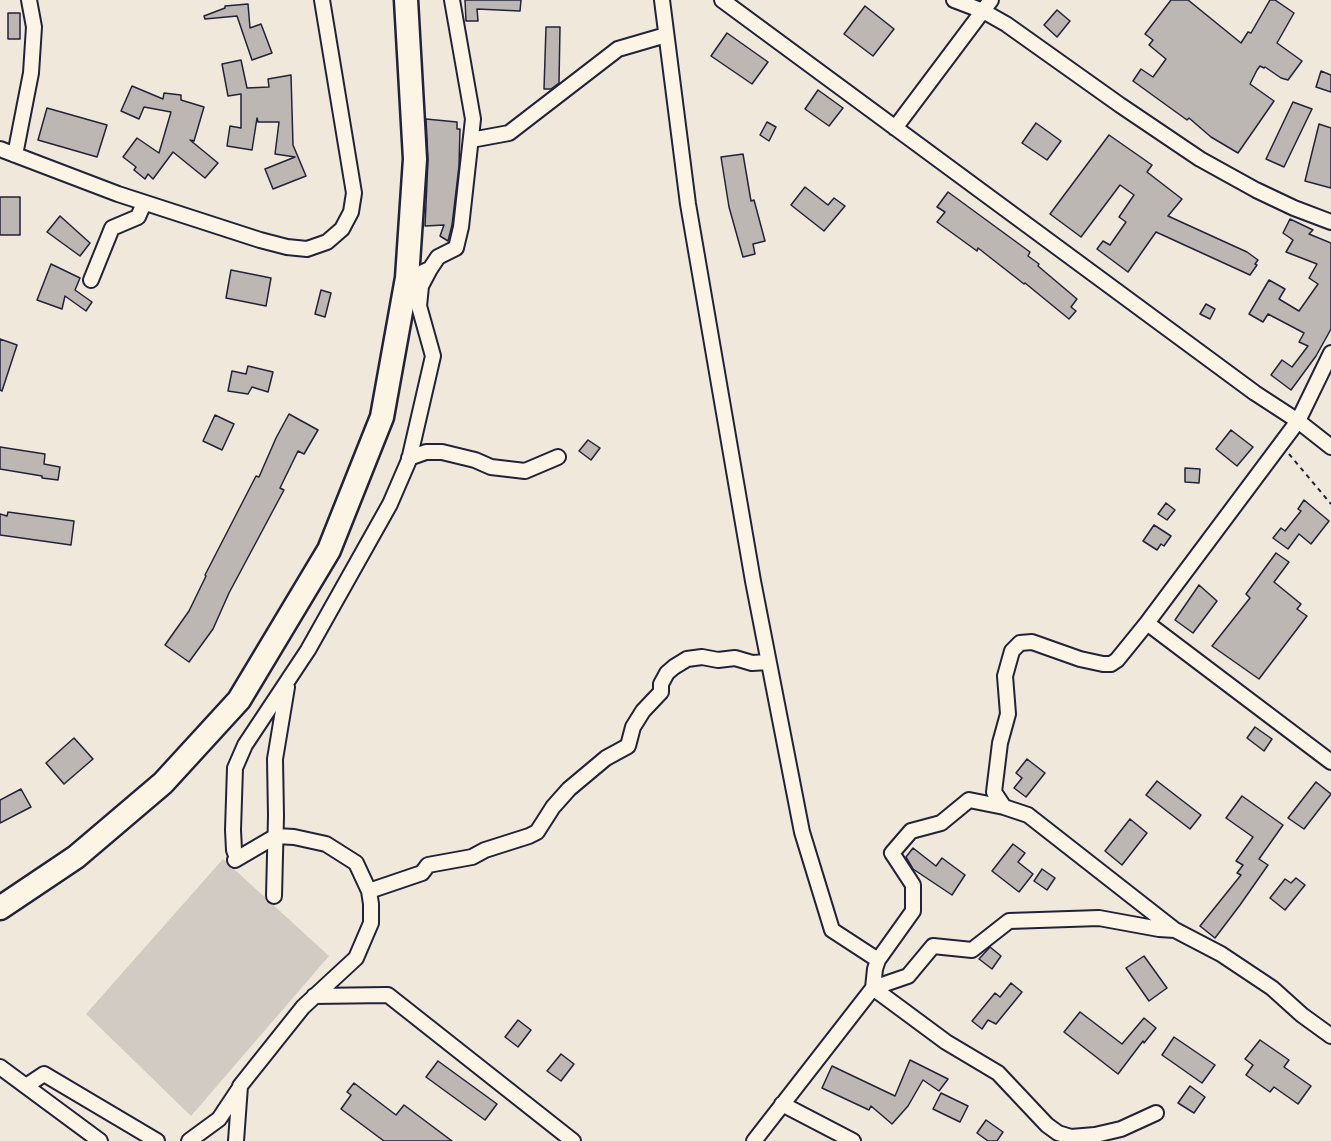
<!DOCTYPE html>
<style>
body{margin:0}
canvas{display:block;background:#efe8db}
</style>
<canvas width="1331" height="1141"></canvas>
<script>
const ctx = document.querySelector('canvas').getContext('2d');
ctx.lineJoin = 'round';
function fill(path, color) {
  ctx.fillStyle = color;
  ctx.fill(path, 'evenodd');
}
function shape(rows) {
  const path = new Path2D();
  for (const r of rows) {
    path.moveTo(r[0], r[1]);
    for (let i = 2; i < r.length; i += 2) path.lineTo(r[i], r[i + 1]);
  }
  return path;
}
function stroke(path, color, width, dash) {
  ctx.strokeStyle = color;
  ctx.lineWidth = width;
  ctx.lineCap = dash ? 'butt' : 'round';
  ctx.setLineDash(dash || []);
  ctx.stroke(path);
}
const green = shape([
 [223,859,329,956,191,1116,86,1014]
]);
const building = shape([
 [465,0,521,0,520,11,477,9,478,21,466,21,465,0],
 [1171,0,1188,0,1241,43,1248,32,1251,33,1270,0,1275,0,1294,13,1277,43,1302,61,1288,80,1281,78,1265,67,1264,68,1260,66,1257,70,1250,84,1274,101,1238,153,1211,137,1189,118,1187,120,1133,81,1141,69,1153,77,1166,59,1149,45,1153,40,1145,34,1171,0],
 [248,4,250,28,261,24,272,53,252,60,237,16,205,19,204,16,225,8,225,6,248,4],
 [865,6,894,29,873,56,844,34,865,6],
 [1057,10,1070,21,1057,37,1044,25,1057,10],
 [8,13,20,13,20,39,8,39,8,13],
 [546,27,560,27,559,83,551,89,544,89,546,27],
 [727,33,768,62,752,84,711,56,727,33],
 [241,60,247,88,269,87,268,79,291,75,293,145,306,176,273,189,265,169,295,157,275,154,279,122,258,122,257,118,252,150,227,146,230,126,241,128,241,94,228,96,222,64,241,60],
 [1321,71,1331,75,1331,92,1316,87,1321,71],
 [132,86,163,99,164,93,181,95,181,100,204,107,194,141,190,140,218,163,205,178,173,152,153,179,148,174,145,179,134,170,136,167,123,157,137,138,159,153,171,112,144,107,139,119,121,111,132,86],
 [818,90,843,108,829,126,805,109,818,90],
 [1293,102,1312,109,1284,167,1266,159,1293,102],
 [47,108,107,125,97,157,38,140,47,108],
 [426,119,457,122,457,129,460,129,459,166,452,225,448,241,440,236,444,225,425,226,428,160,426,119],
 [767,122,776,127,769,141,760,135,767,122],
 [1036,123,1061,141,1047,160,1022,143,1036,123],
 [1319,124,1331,128,1331,188,1305,181,1319,124],
 [1109,135,1152,165,1147,172,1182,199,1168,216,1247,252,1258,260,1255,264,1257,265,1250,275,1156,232,1128,272,1097,249,1103,241,1110,245,1126,222,1119,217,1134,195,1120,185,1081,237,1050,214,1109,135],
 [743,154,751,201,754,200,765,241,753,244,755,254,743,257,729,207,721,157,743,154],
 [805,187,828,205,834,198,845,206,824,231,791,205,805,187],
 [948,192,1030,252,1028,256,1039,264,1038,266,1077,299,1071,307,1076,311,1069,319,1025,283,1024,284,978,248,977,251,937,222,945,212,937,207,948,192],
 [0,197,20,197,20,235,0,235,0,197],
 [60,216,90,243,80,256,47,232,60,216],
 [1290,219,1313,230,1309,234,1331,243,1331,329,1316,356,1291,390,1271,375,1282,360,1292,367,1308,346,1299,342,1304,333,1268,314,1263,322,1249,314,1269,280,1285,289,1279,299,1299,311,1318,284,1309,278,1317,264,1286,252,1293,240,1283,233,1290,219],
 [51,264,80,278,75,290,92,302,86,311,65,296,62,309,37,300,51,264],
 [231,270,271,278,266,306,226,298,231,270],
 [321,290,331,293,325,317,315,314,321,290],
 [1206,304,1215,309,1210,319,1200,314,1206,304],
 [0,339,17,345,2,391,0,390,0,339],
 [248,366,273,372,268,392,252,387,248,394,228,391,232,371,246,374,248,366],
 [289,414,318,430,304,454,298,451,280,488,284,490,229,593,213,629,189,662,165,645,189,611,206,576,205,575,256,476,259,477,276,438,289,414],
 [215,415,234,424,222,450,203,441,215,415],
 [1231,430,1253,447,1237,466,1216,449,1231,430],
 [588,440,600,448,591,460,579,451,588,440],
 [0,447,45,454,44,464,60,467,58,480,42,478,42,476,0,469,0,447],
 [1185,468,1200,469,1199,483,1185,482,1185,468],
 [1304,500,1329,521,1311,544,1299,534,1288,549,1273,538,1281,528,1285,531,1301,511,1298,509,1304,500],
 [1166,503,1175,510,1167,520,1158,514,1166,503],
 [8,512,74,521,71,545,0,535,0,514,7,516,8,512],
 [1154,525,1171,536,1164,546,1161,544,1157,550,1143,541,1154,525],
 [1276,553,1289,562,1274,582,1301,604,1297,609,1307,616,1259,679,1212,646,1250,598,1246,594,1276,553],
 [1199,585,1217,601,1193,633,1175,620,1199,585],
 [1255,727,1272,739,1264,751,1247,738,1255,727],
 [74,738,93,759,64,784,46,763,74,738],
 [1027,759,1045,773,1026,797,1014,788,1022,778,1016,773,1027,759],
 [1157,781,1201,815,1190,829,1146,795,1157,781],
 [1316,782,1331,794,1304,829,1288,818,1316,782],
 [21,789,31,807,0,823,0,800,21,789],
 [1242,796,1283,825,1259,859,1268,865,1240,905,1215,938,1200,926,1241,875,1237,873,1243,865,1236,861,1253,837,1226,818,1242,796],
 [1130,819,1147,833,1122,865,1105,851,1130,819],
 [1013,844,1025,853,1018,862,1033,874,1019,892,992,871,1013,844],
 [913,848,936,866,942,858,965,875,952,895,913,869,906,857,913,848],
 [1042,869,1055,878,1047,890,1034,881,1042,869],
 [1296,878,1305,885,1285,910,1270,898,1285,879,1291,883,1296,878],
 [990,947,1001,956,992,969,979,959,990,947],
 [1144,956,1167,988,1149,1001,1126,968,1144,956],
 [1011,983,1022,992,996,1024,988,1020,982,1029,972,1021,995,993,1000,997,1011,983],
 [1080,1012,1122,1044,1144,1018,1156,1028,1144,1043,1143,1041,1118,1074,1064,1032,1080,1012],
 [518,1020,531,1030,518,1047,505,1037,518,1020],
 [1174,1037,1215,1065,1202,1083,1162,1055,1174,1037],
 [1260,1040,1289,1060,1284,1067,1311,1086,1298,1104,1274,1087,1270,1092,1246,1075,1253,1065,1245,1059,1260,1040],
 [561,1054,574,1064,561,1081,547,1071,561,1054],
 [910,1060,948,1079,939,1091,923,1080,908,1106,892,1124,871,1106,869,1110,822,1088,832,1066,895,1096,910,1060],
 [438,1061,497,1104,485,1120,426,1077,438,1061],
 [354,1083,396,1115,404,1105,452,1141,384,1141,341,1109,351,1095,347,1092,354,1083],
 [1190,1086,1205,1097,1194,1113,1178,1103,1190,1086],
 [941,1093,968,1106,960,1122,933,1109,941,1093],
 [986,1120,1003,1132,997,1141,988,1141,977,1133,986,1120]
]);
const path = shape([
 [1289,454,1331,504]
]);
const minor = shape([
 [662,0,688,204,753,581,802,832,832,930,878,960],
 [722,0,1255,393,1298,421,1331,447],
 [954,0,983,11,1006,24,1120,105,1200,159,1256,190,1294,208,1331,222],
 [895,128,991,0],
 [471,140,509,133,618,49,666,35],
 [0,149,118,194,260,240,287,247,307,249,327,242,342,229,351,212,354,193,322,0],
 [15,155,31,73,34,27,29,0],
 [423,272,430,269,438,257,456,248,461,227,473,119,452,0],
 [91,280,112,228,138,217,144,203],
 [409,458,426,452,442,452,475,460,491,467,525,471,558,457],
 [1147,623,1331,762],
 [1004,807,1028,815,1175,930],
 [237,858,234,850,233,830,235,768,245,745,308,650,390,504,409,460,433,356,419,306,421,286,430,269],
 [235,860,276,836,294,837,326,844,356,863,369,891,422,873,428,865,472,857,485,850,529,836,537,832,553,807,569,789,606,758,628,746,633,727,643,711,661,692,661,684,667,673,674,667,687,659,702,657,718,660,735,658,752,663,768,662],
 [274,896,276,816,275,759,287,687],
 [873,988,875,969,878,960,913,911,913,885,892,853,911,831,941,823,969,800,1004,807,994,792,1000,743,1008,714,1005,676,1012,651,1020,643,1032,642,1080,659,1103,664,1111,664,1117,660,1147,623,1298,421,1331,353],
 [873,988,946,1042,998,1073,1047,1125,1058,1133,1071,1137,1095,1135,1121,1129,1156,1113],
 [314,996,388,995,573,1141],
 [0,1067,100,1141],
 [26,1086,44,1074,157,1141],
 [782,1104,853,1141],
 [189,1141,219,1119,239,1089],
 [236,1141,240,1086,303,1007,356,958,371,923,371,904,369,891],
 [754,1141,873,988,908,976,933,946,972,950,1009,921,1099,918,1159,929,1175,930,1221,954,1272,988,1302,1015,1331,1036]
]);
const trunk = shape([
 [0,908,76,857,163,783,239,700,329,550,382,417,407,278,415,159,406,0]
]);
fill(green, '#d1cbc3');
fill(building, '#bcb7b3');
stroke(building, '#22223b', 1.5);
stroke(minor, '#22223b', 18);
stroke(trunk, '#22223b', 27);
stroke(path, '#22223b', 2, [4.5, 4.5]);
stroke(minor, '#fcf5e5', 14);
stroke(trunk, '#fcf5e5', 22);
</script>
